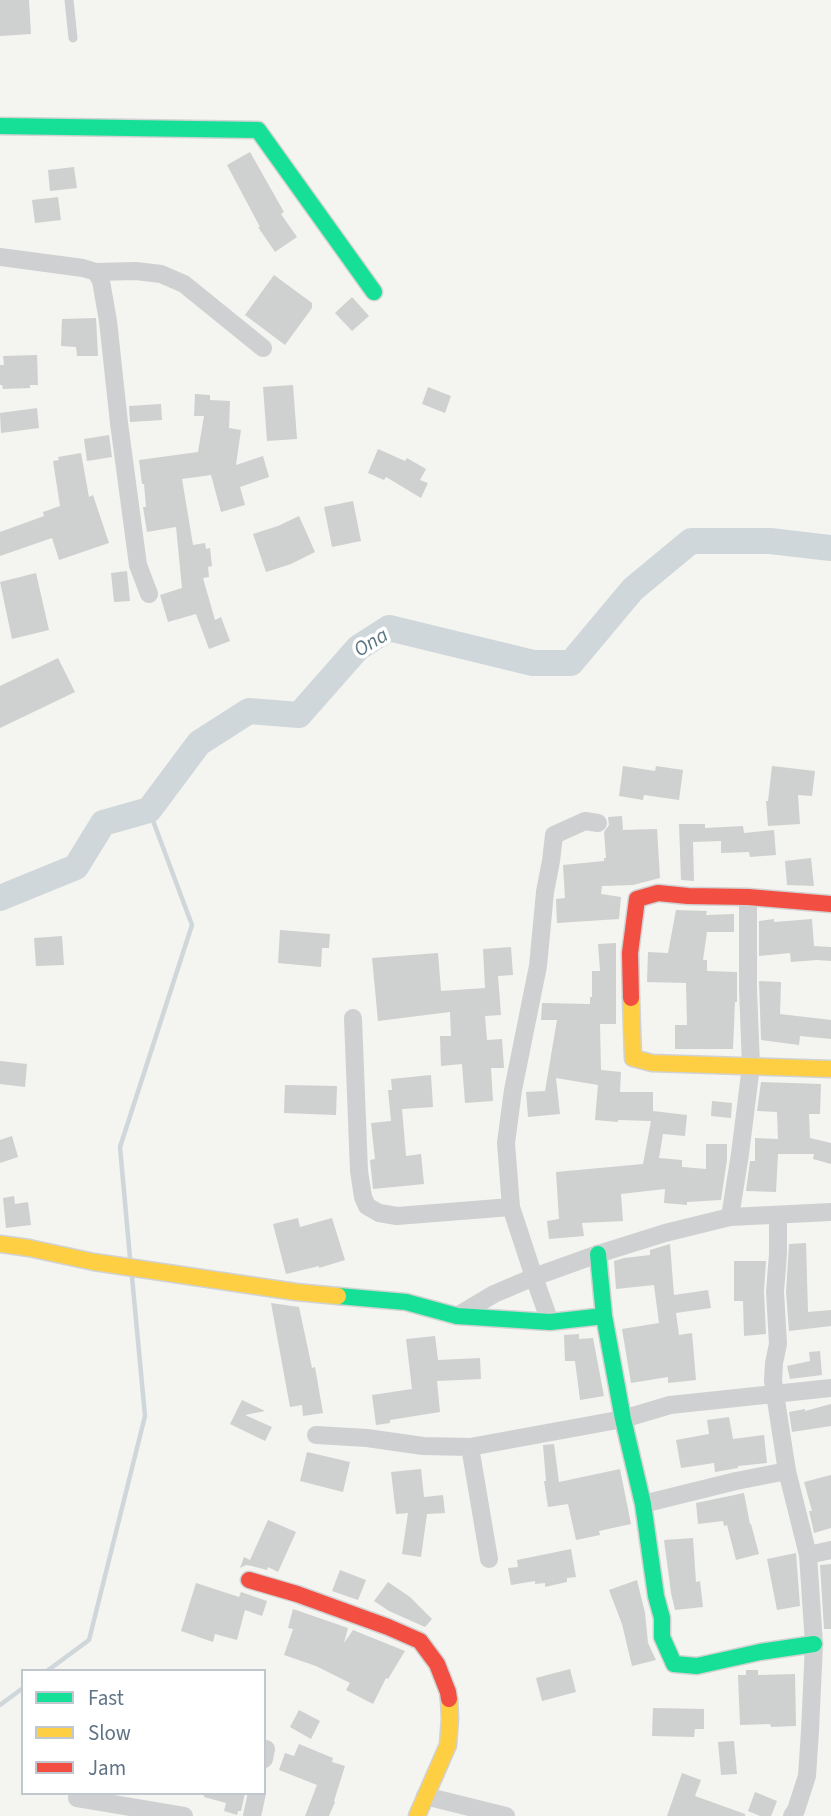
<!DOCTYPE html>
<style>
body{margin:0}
#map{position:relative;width:831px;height:1816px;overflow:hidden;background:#f4f4f1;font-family:"Source Sans 3",sans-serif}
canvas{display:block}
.legend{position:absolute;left:21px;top:1669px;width:245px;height:126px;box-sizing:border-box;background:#fff;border:2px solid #c0c7ce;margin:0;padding:9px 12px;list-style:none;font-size:21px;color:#617485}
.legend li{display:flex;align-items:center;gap:14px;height:35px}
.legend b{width:35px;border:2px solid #c0c7ce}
</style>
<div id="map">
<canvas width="831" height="1816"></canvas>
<ul class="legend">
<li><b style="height:9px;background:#16e098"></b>Fast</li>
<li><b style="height:9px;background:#ffcf43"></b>Slow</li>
<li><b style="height:9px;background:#f24e42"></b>Jam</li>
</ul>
</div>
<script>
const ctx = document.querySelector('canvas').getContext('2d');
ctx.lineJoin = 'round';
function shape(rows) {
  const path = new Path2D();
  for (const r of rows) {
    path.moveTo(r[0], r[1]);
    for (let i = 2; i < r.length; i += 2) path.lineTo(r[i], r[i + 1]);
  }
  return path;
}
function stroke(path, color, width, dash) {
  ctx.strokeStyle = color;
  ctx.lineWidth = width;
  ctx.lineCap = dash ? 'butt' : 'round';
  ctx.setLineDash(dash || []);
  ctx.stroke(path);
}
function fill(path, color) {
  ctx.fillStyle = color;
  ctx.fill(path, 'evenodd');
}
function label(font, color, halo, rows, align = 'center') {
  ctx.font = font + ' "Source Sans 3",sans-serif';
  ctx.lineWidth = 7;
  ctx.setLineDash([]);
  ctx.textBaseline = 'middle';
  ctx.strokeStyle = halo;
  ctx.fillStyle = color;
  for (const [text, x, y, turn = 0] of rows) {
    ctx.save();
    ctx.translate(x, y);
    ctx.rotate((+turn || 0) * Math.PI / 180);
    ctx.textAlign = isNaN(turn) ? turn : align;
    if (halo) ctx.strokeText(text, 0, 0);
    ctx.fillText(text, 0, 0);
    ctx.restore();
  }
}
const stream = shape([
 [130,1258,120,1147,192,925,149,810],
 [47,1671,89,1640,145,1416,132,1277],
 [0,1705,23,1688]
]);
const river = shape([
 [0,898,76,867,103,823,149,810,199,743,249,711,299,715,358,648,389,628,533,663,571,663,633,589,691,541,770,541,831,548]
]);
const building = shape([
 [0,0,29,0,31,34,0,36],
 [250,152,284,212,281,214,297,237,275,252,258,227,260,227,227,165],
 [74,167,77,188,50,191,48,170],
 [58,197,61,220,35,223,32,200],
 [274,275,312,303,312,308,285,345,245,315],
 [352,297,369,316,352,331,335,313],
 [96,318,98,356,77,356,76,347,61,346,62,319],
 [37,355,38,385,30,385,30,388,3,389,2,385,0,385,0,365,4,365,3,356],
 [293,385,297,439,267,441,263,387],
 [428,387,451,396,445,413,422,404],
 [195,394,210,395,210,400,230,401,229,428,241,430,236,465,263,456,269,477,240,487,245,505,221,512,211,475,182,479,193,545,205,543,206,549,210,548,212,566,208,567,209,577,203,578,215,620,221,617,230,641,209,649,196,614,168,622,160,595,182,588,176,527,147,532,143,507,146,507,144,484,142,484,139,460,198,452,204,416,194,416],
 [161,404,162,420,130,422,129,406],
 [37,408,39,428,1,433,0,413],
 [109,435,112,457,87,461,84,439],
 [378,449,405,461,407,458,426,469,420,480,428,483,421,498,386,477,384,480,368,473],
 [81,453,89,497,93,495,109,543,59,560,52,538,0,556,0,532,44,516,43,512,60,506,53,461,59,460,58,457],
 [353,501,361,541,332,547,324,507],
 [299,516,315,552,291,564,266,572,253,534,278,526],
 [127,571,130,601,114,602,111,573],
 [36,573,49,630,12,639,0,582],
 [58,658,75,692,0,728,0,686],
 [623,766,655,771,656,766,683,770,679,800,644,795,643,800,619,796],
 [772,766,815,771,812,796,798,795,800,824,768,826,766,801,768,801],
 [622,816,623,830,657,829,660,878,633,885,602,886,601,894,621,897,619,919,557,923,556,899,565,898,563,865,604,861,604,858,606,858,604,832,609,825,608,817],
 [679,824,705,824,705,828,743,826,744,833,774,830,776,855,750,857,749,852,721,853,721,841,693,842,694,881,681,880],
 [811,858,814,886,787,885,785,861],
 [676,910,707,911,706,915,734,914,734,932,707,932,703,960,707,960,707,971,737,972,737,1002,735,1002,733,1049,675,1049,675,1025,687,1025,686,983,647,982,648,952,668,953],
 [774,919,774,922,812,919,814,946,831,947,831,961,817,960,791,962,790,953,759,956,759,921],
 [280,930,330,934,329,948,322,948,321,967,278,963],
 [62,936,64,965,36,966,34,938],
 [616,943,616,1024,600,1024,601,1070,621,1072,620,1092,653,1092,653,1114,653,1111,687,1115,685,1136,663,1134,659,1158,682,1160,682,1167,706,1169,706,1144,727,1144,727,1160,721,1200,687,1202,687,1205,664,1203,665,1189,621,1194,623,1221,582,1223,584,1236,549,1239,547,1221,559,1219,556,1172,643,1164,651,1121,618,1120,618,1122,595,1120,598,1085,556,1078,560,1114,528,1117,526,1092,545,1091,557,1020,541,1020,542,1003,590,1004,590,997,592,997,592,971,600,971,598,944],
 [511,947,513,975,498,976,501,1015,485,1016,487,1040,502,1039,504,1068,491,1068,493,1101,465,1103,462,1064,441,1066,440,1036,451,1036,450,1012,378,1021,372,958,438,953,441,991,485,988,483,949],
 [759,981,781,982,780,1014,831,1020,831,1039,800,1036,799,1045,761,1040],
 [0,1061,27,1064,25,1087,0,1084],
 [431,1075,433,1107,402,1109,406,1156,421,1154,424,1184,373,1189,370,1160,375,1159,371,1123,391,1121,388,1090,392,1090,391,1079],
 [761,1082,821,1084,820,1114,809,1114,810,1138,831,1143,831,1164,813,1159,814,1154,778,1154,776,1192,746,1191,750,1161,755,1161,755,1138,778,1139,777,1112,757,1111],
 [285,1085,337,1086,336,1115,284,1113],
 [712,1101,732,1103,731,1118,711,1116],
 [12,1136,18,1157,0,1163,0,1140],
 [14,1196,15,1204,28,1202,31,1225,6,1228,3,1198],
 [298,1218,300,1227,332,1218,345,1260,319,1268,319,1266,286,1274,273,1224],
 [806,1243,808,1312,831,1310,831,1326,789,1331,786,1292,789,1244],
 [670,1244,674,1295,708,1290,711,1308,676,1313,679,1335,692,1333,696,1380,668,1383,668,1377,631,1383,622,1329,659,1323,654,1285,616,1289,614,1261,624,1258,650,1255,650,1250],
 [734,1261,766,1261,764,1291,766,1334,744,1336,743,1301,734,1301],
 [271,1303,299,1307,312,1368,315,1367,323,1413,303,1416,302,1405,290,1407],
 [579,1334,579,1339,593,1338,604,1396,580,1400,575,1361,565,1361,564,1335],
 [435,1336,438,1360,480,1358,481,1379,437,1381,440,1412,390,1420,390,1423,376,1425,372,1395,412,1389,406,1339],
 [820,1351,822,1375,790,1379,787,1366,810,1361,809,1352],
 [242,1400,265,1411,245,1415,272,1427,265,1441,230,1424],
 [831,1404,831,1426,792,1432,789,1412,805,1409,805,1411],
 [729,1417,733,1439,764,1435,767,1463,738,1466,738,1468,715,1472,714,1463,681,1468,676,1440,709,1434,707,1420],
 [554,1444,559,1482,620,1469,631,1524,599,1531,600,1535,576,1540,568,1504,548,1507,544,1481,546,1481,543,1445],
 [307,1452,350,1462,343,1492,300,1481],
 [421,1469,424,1497,443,1495,445,1513,427,1514,421,1557,402,1554,408,1513,396,1514,391,1472],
 [831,1475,831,1528,814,1533,809,1511,812,1511,804,1482],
 [744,1493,750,1524,751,1524,759,1554,736,1560,727,1525,724,1526,723,1521,698,1524,696,1503],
 [268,1520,296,1532,278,1572,268,1567,267,1570,252,1566,246,1565,240,1568,244,1557,250,1560],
 [693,1538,696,1582,700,1581,703,1607,675,1610,671,1593,664,1540],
 [571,1549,576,1577,567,1578,567,1582,545,1587,545,1583,535,1584,535,1581,511,1585,508,1568,518,1567,517,1560],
 [796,1553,800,1606,777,1610,767,1559],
 [831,1564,831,1629,824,1629,820,1565],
 [340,1570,366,1580,358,1600,332,1591],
 [637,1580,645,1613,648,1643,656,1660,632,1666,622,1624,609,1590],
 [388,1582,410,1597,432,1619,425,1627,389,1611,374,1601],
 [196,1583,239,1597,241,1592,267,1601,262,1616,245,1610,237,1640,215,1634,213,1642,181,1631],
 [293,1609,348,1628,344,1643,353,1630,405,1651,388,1679,386,1678,373,1704,346,1690,350,1683,316,1666,284,1655,293,1629,288,1628],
 [570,1669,576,1692,542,1701,536,1678],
 [746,1670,758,1670,758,1675,795,1674,796,1726,771,1727,770,1724,740,1725,738,1675,746,1675],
 [653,1708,704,1709,704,1729,695,1729,694,1737,652,1736],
 [299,1710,320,1721,311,1739,290,1727],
 [734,1741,737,1774,721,1775,718,1742],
 [299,1744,333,1758,332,1762,345,1766,334,1801,335,1802,329,1816,305,1816,317,1785,279,1770,285,1753,294,1756],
 [682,1773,701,1780,695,1796,745,1814,745,1816,667,1816],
 [755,1792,777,1801,771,1816,760,1816,748,1811],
 [204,1793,245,1793,241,1811,238,1811,237,1815,224,1811,226,1803,204,1797]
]);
const lane = shape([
 [69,0,73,38]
]);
const street = shape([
 [0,257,83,268,96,272,136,271,161,274,184,284,263,348],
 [96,272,101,281,108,321,119,423,138,565,149,594],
 [353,1018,359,1171,363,1197,367,1206,379,1213,397,1216,511,1207],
 [778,1215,778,1254,775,1292,778,1344,774,1363,773,1381,787,1471],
 [730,1217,740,1154,751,1066,748,989,748,897],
 [457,1316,494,1294,534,1277,598,1254,665,1233,730,1217,831,1212],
 [550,1322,534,1277,511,1207,506,1143,513,1090,538,966,545,892,551,861,554,835,585,821,598,823],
 [316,1435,367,1438,423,1446,470,1447],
 [643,1504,736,1481,787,1471,808,1555],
 [489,1559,470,1447,623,1419,670,1405,831,1388],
 [264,1759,266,1749],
 [425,1796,506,1816],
 [77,1798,184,1816],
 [252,1816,257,1793],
 [792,1816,796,1810,807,1776,810,1731,814,1644,808,1555,831,1550]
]);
const fast = shape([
 [0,126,258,130,374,292],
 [598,1254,604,1316,623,1419,643,1504,656,1596,662,1618,662,1637,674,1664,697,1666,760,1652,814,1644],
 [338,1296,406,1302,457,1316,550,1322,604,1316]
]);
const slow = shape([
 [631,998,633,1058,652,1063,831,1069],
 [0,1244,29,1248,94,1262,296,1292,338,1296],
 [417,1816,448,1745,450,1718,449,1699]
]);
const jam = shape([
 [631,998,630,953,637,899,658,893,688,896,748,897,831,904],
 [249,1580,297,1594,388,1627,420,1641,437,1664,448,1692,449,1699]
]);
const waterNames = [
 ["Ona",372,644,-32]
];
stroke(stream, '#cfd7da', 4.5);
stroke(river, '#cfd7da', 26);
fill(building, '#cfd0d0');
stroke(fast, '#d0d2d3', 19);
stroke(slow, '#d0d2d3', 19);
stroke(jam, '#d0d2d3', 19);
stroke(lane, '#cfd0d1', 9);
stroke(street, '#cfd0d1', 18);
stroke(fast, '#16e098', 16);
stroke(slow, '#ffcf43', 16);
stroke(jam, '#f24e42', 16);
label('italic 21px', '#5c7783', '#fff', waterNames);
</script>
